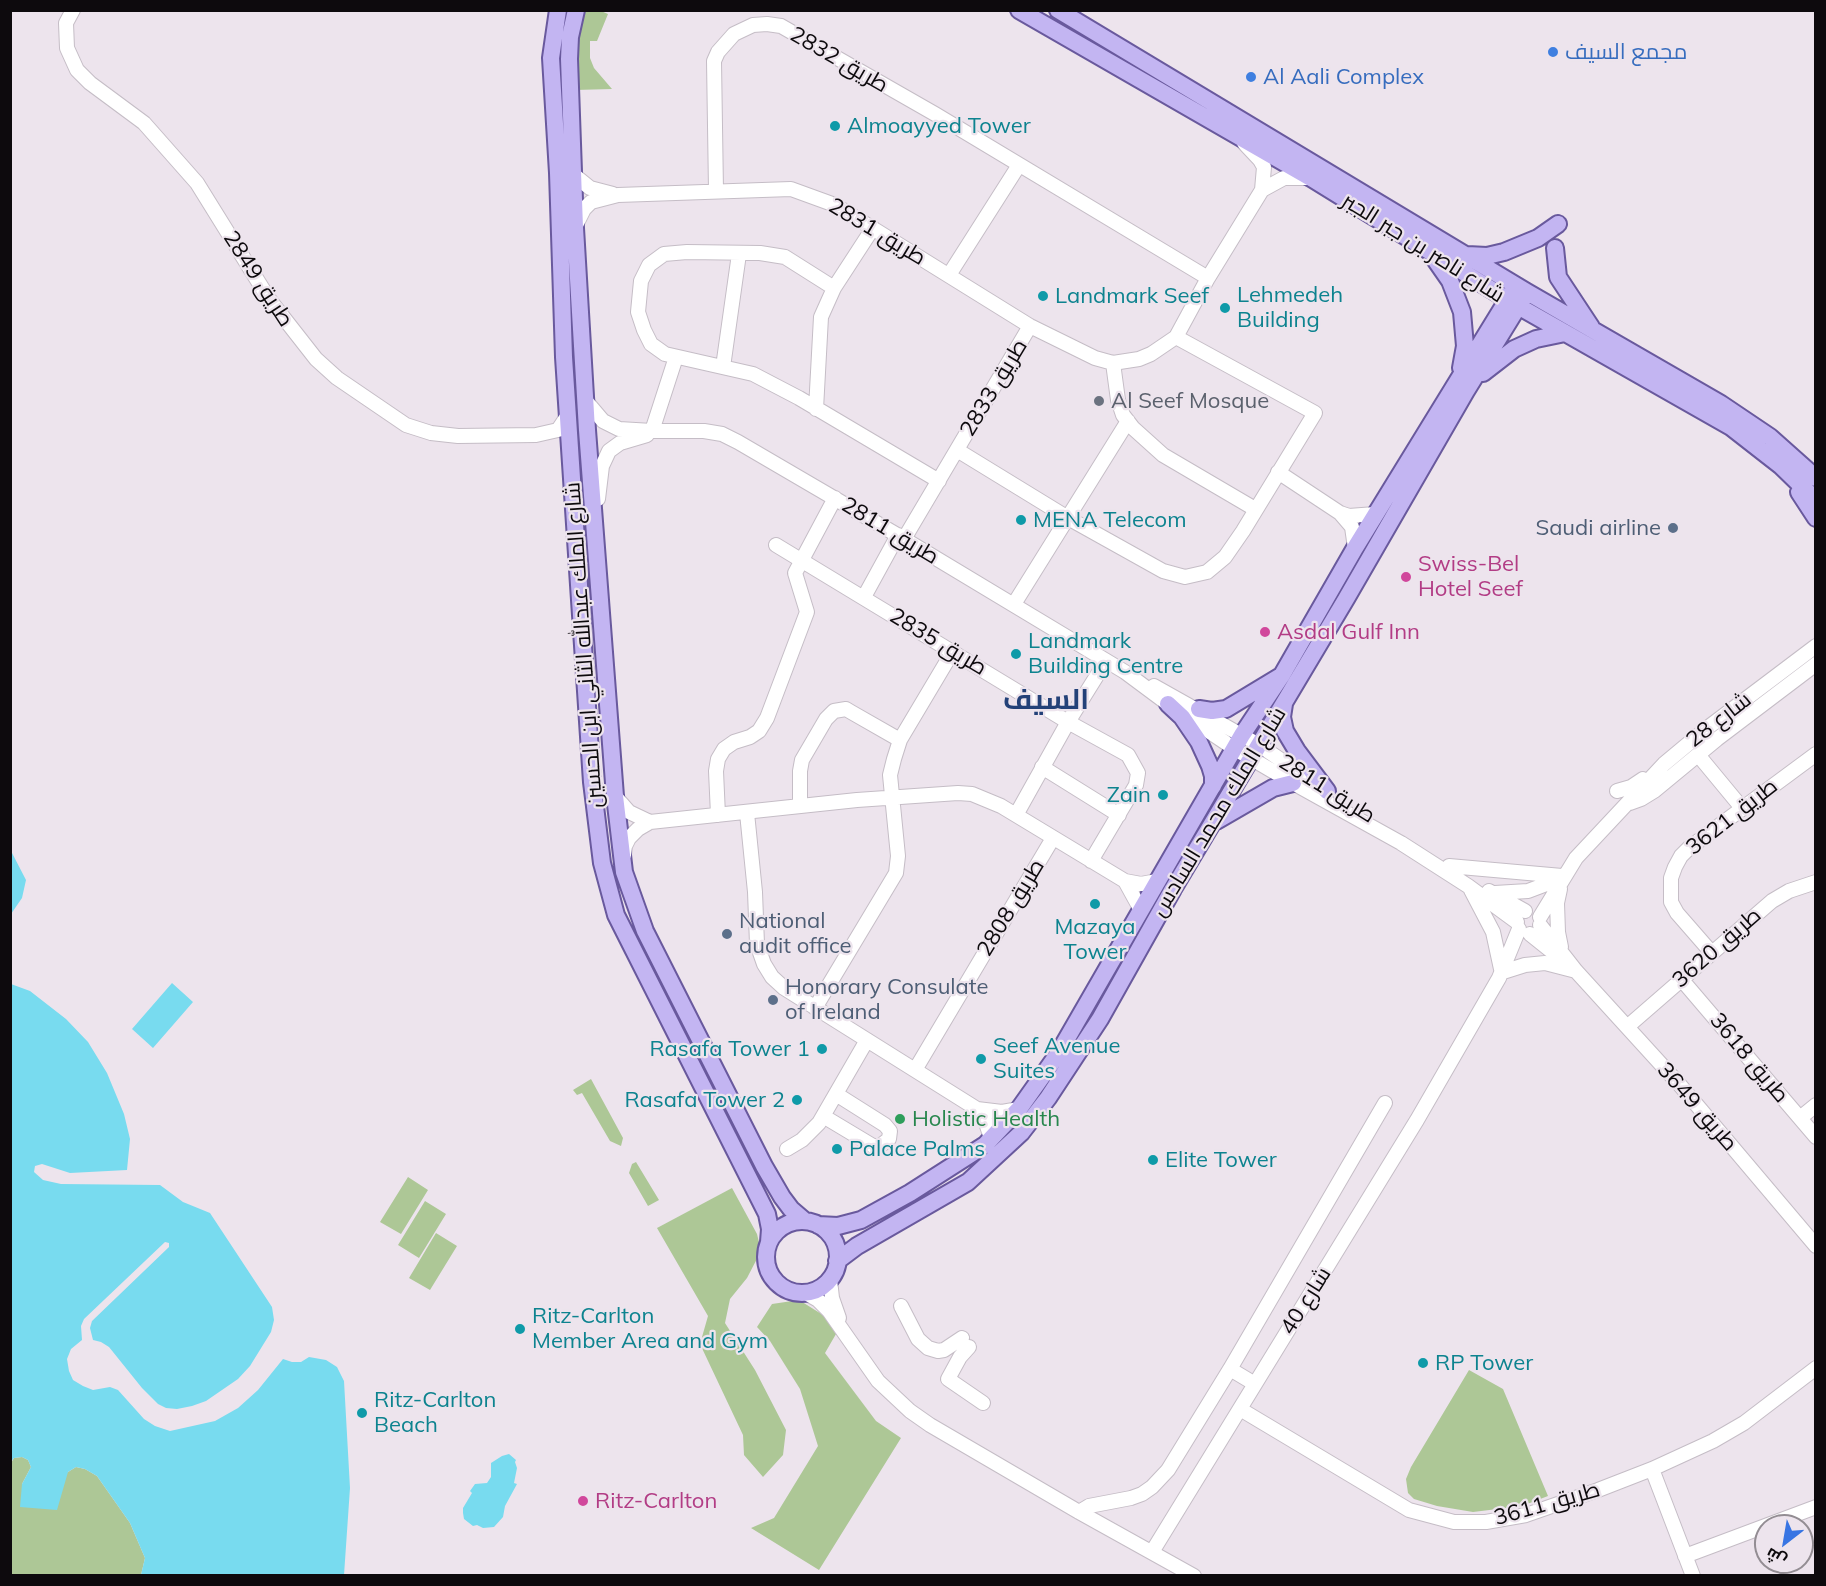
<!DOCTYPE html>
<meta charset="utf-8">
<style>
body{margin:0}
#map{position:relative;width:1826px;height:1586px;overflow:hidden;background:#ede4ed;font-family:Mulish,Cairo,sans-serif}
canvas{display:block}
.frame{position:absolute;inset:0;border:12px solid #0d0a0d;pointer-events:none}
.north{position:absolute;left:1754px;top:1514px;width:60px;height:60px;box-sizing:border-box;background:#ede4ed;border:2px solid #938d93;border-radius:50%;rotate:211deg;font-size:16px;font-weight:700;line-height:24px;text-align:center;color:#0d0a0d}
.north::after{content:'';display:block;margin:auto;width:21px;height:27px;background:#3875e3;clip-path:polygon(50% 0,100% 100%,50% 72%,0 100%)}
</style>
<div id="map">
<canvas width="1826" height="1586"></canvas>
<div class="frame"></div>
<div class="north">ش</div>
</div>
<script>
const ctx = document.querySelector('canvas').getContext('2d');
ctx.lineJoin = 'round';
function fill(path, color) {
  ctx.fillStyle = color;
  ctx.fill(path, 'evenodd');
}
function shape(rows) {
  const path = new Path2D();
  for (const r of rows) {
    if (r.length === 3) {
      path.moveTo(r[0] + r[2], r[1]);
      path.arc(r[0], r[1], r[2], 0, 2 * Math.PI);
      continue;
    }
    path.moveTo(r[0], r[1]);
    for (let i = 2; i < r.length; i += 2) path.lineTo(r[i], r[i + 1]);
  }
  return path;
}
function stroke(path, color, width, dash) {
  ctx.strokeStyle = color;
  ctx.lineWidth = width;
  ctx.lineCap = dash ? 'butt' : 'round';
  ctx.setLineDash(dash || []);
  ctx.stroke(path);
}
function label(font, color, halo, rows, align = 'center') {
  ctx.font = font + ' Mulish,Cairo,sans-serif';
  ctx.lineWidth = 4.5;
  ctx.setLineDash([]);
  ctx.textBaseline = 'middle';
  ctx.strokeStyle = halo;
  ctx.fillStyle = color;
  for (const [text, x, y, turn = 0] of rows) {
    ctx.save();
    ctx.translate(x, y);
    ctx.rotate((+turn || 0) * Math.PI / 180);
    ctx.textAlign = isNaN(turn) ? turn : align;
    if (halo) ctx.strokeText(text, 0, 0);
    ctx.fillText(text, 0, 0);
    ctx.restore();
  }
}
const green = shape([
 [582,11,601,11,608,14,597,41,590,41,590,58,594,68,612,89,575,90,575,44],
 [591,1079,623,1138,621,1146,610,1141,582,1093,577,1095,573,1090],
 [636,1162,659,1200,648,1206,629,1173,632,1164],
 [408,1177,428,1190,401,1234,380,1222],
 [732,1188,757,1234,761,1251,747,1278,730,1299,725,1323,755,1370,786,1430,783,1455,763,1477,744,1455,743,1435,700,1344,708,1316,657,1228],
 [425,1201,446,1214,419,1258,398,1245],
 [436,1233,457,1246,430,1290,409,1278],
 [799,1300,823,1315,836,1334,825,1353,876,1421,901,1438,819,1570,751,1528,774,1518,818,1446,800,1389,770,1341,757,1327,772,1304],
 [1469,1370,1503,1389,1548,1496,1522,1506,1473,1512,1437,1506,1414,1499,1408,1493,1406,1479,1411,1467],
 [22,1457,28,1460,31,1467,22,1484,68,1472,76,1467,85,1469,97,1476,130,1523,145,1558,141,1575,11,1576,11,1463,14,1458]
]);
const water = shape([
 [11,851,26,880,22,898,11,914],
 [172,983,193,1002,153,1048,132,1029],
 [11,984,30,991,66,1019,88,1042,107,1073,124,1114,130,1139,127,1170,70,1173,42,1164,35,1166,34,1172,43,1180,61,1184,160,1185,183,1202,210,1213,272,1307,274,1320,271,1332,250,1366,238,1379,206,1401,192,1406,177,1409,166,1408,158,1404,142,1388,109,1347,101,1342,93,1340,90,1328,92,1321,169,1247,169,1243,165,1242,84,1319,81,1326,82,1340,71,1349,67,1359,69,1371,73,1380,83,1386,93,1390,110,1387,118,1390,144,1419,155,1426,170,1431,215,1421,238,1408,258,1390,283,1359,292,1362,301,1362,309,1357,326,1360,337,1367,344,1381,350,1488,344,1575,141,1575,145,1558,130,1523,97,1476,85,1469,76,1467,68,1472,57,1510,20,1507,22,1484,31,1467,28,1460,22,1457,14,1458,10,1463],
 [509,1454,516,1460,515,1462,517,1468,514,1483,517,1484,505,1506,503,1517,494,1527,483,1528,477,1525,473,1526,464,1519,463,1513,463,1508,472,1493,470,1491,475,1484,487,1483,491,1477,491,1463,502,1456]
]);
const minor = shape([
 [73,10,66,23,67,48,77,70,90,83,144,123,197,183,269,299,316,359,337,378,406,425,431,433,458,436,536,435,558,430,568,415],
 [574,175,590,188,613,194],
 [1262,190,1284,178,1311,178],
 [716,191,714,61,718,52,734,34,753,25,767,24,781,26,935,114,1208,278],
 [575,227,584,209,591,202,618,195,791,189,835,205,1030,326,1095,358,1113,363,1139,359,1151,354,1176,337,1208,278,1262,190,1264,167,1260,160,1244,143],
 [949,275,1019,165],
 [834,288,785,257,760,253,687,252,664,254,649,265,641,281,638,312,644,330,651,344,665,354,753,374,799,398,939,481],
 [1113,363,1118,400,1123,415,1133,428,1163,455,1255,509],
 [723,367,739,254],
 [586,401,603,421,619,429,652,431,704,431,722,434,738,442,904,539,1125,672,1168,704,1235,749,1293,783,1401,843,1468,886,1517,922],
 [816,409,821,317,834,288,873,228],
 [652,431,676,357],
 [957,450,1068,518,1163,571,1185,577,1207,572,1225,557,1243,531,1315,413,1176,337],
 [1278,472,1340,513,1352,527,1355,548],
 [598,499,602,466,609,451,620,443,647,435],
 [1340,513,1349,516,1375,514],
 [904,539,1030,326],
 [776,545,1068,722,1128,755,1138,773,1136,785,1091,861],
 [864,597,898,535],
 [1014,604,1128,421],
 [1154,686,1259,745,1322,788],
 [1699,756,1742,808],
 [1042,767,1119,815],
 [1617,791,1631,787,1643,779],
 [615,796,629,812,650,822],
 [1630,803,1641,799,1654,791,1717,739,1816,664],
 [800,806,800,771,802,760,826,719,834,711,846,709,851,712,900,740],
 [747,813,755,892,757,944,764,964,772,977,784,988,977,1109,983,1114,991,1138],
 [718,815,716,771,718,759,724,749,734,742,750,737,759,731,767,718,807,612,795,573,835,498],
 [1016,815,1068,722,1106,661],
 [624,855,625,846,629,838,638,829,650,822,857,800,958,793,972,794,1001,806,1125,881,1141,884,1157,881],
 [1449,866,1562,876],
 [1125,881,1141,910],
 [1560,889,1557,903,1558,932,1561,947],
 [1471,890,1493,932,1501,969],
 [1489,891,1525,911],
 [1495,893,1528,891,1557,880],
 [1540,917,1576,858,1664,764,1706,729,1816,646],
 [1540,925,1576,971,1679,1084,1816,1246],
 [1530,934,1560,958],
 [1711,952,1677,913,1671,902,1671,878,1675,867,1681,856,1689,848,1816,754],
 [1506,971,1525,965,1545,963,1576,971],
 [1682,980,1816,1137],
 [815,1008,896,873,898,856,890,775,894,759,900,740,953,651],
 [1627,1027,1772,901,1789,891,1816,882],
 [915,1070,1053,838],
 [977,1109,1002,1112,1019,1109],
 [823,1116,873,1146,880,1146,889,1139,890,1131,885,1125,836,1094],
 [1800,1118,1816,1105],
 [787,1149,802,1140,819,1123,867,1040],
 [830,1280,832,1298,839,1318],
 [804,1292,818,1300,829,1311,878,1381,910,1411,930,1425,1079,1512,1194,1576],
 [901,1306,918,1339,928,1348,938,1351,944,1350,962,1338],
 [969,1347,960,1357,948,1379,983,1403],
 [1230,1369,1255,1384],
 [1240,1409,1409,1510,1454,1522,1486,1522,1526,1515,1598,1490,1652,1469,1713,1441,1744,1423,1816,1368],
 [1652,1469,1693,1576],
 [1079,1512,1089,1506,1131,1498,1142,1494,1152,1487,1168,1470,1230,1369,1385,1103],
 [1152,1552,1417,1120,1499,978,1519,929],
 [1685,1556,1816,1507]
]);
const major = shape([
 [558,10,551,58,558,173,564,357,592,782,602,863,616,915,767,1214,770,1229,769,1242],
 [576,10,570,37,569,59,575,228,587,430,615,796,624,872,645,931,764,1166,782,1197,791,1209,805,1221],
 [1019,10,1311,178,1518,306,1731,427,1781,466,1816,500],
 [1058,10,1527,292,1721,404,1770,437,1816,478],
 [1555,248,1558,277,1591,327],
 [1467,255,1487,256,1504,252,1538,238,1558,224],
 [1434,258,1450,281,1462,312,1465,346,1461,368],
 [1483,373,1514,349,1536,339,1565,333],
 [1799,492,1816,518],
 [1168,704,1182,717,1199,742,1210,766,1213,776,1213,786],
 [1284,704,1282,717,1285,731,1297,751,1327,791],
 [1199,709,1212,711,1226,709,1279,677],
 [1216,821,1273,788,1293,783],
 [802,1257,36],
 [818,1225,838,1226,861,1220,910,1193,985,1145,1019,1109,1058,1054,1242,735,1282,675,1355,548,1516,286],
 [837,1261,857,1246,968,1182,1021,1133,1048,1098,1100,1019,1173,889,1346,599,1466,391,1527,292]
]);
const markers = [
 [1553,52,6,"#3f7fe0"],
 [1251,77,6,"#3f7fe0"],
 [835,126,6,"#0f9aa8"],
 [1043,296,6,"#0f9aa8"],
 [1225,308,6,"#0f9aa8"],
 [1099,401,6,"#6b7280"],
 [1021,520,6,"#0f9aa8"],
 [1673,528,6,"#5c6f8a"],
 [1406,577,6,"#d1479c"],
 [1265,632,6,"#d1479c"],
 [1016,654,6,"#0f9aa8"],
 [1163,795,6,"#0f9aa8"],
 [1095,904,6,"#0f9aa8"],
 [727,934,6,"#5c6f8a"],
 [773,1000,6,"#5c6f8a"],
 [822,1049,6,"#0f9aa8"],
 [981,1059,6,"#0f9aa8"],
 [797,1100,6,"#0f9aa8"],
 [900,1119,6,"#2e9e5b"],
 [837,1149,6,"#0f9aa8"],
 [1153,1160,6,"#0f9aa8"],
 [520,1329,6,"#0f9aa8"],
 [1423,1363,6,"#0f9aa8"],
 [362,1413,6,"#0f9aa8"],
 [583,1501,6,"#d1479c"]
];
const shopNames = [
 ["مجمع السيف",1565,52],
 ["Al Aali Complex",1263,77]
];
const streetNames = [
 ["طريق 2832",839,60,30],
 ["طريق 2831",877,232,31],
 ["شارع ناصر بن جبر الجبر",1423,248,32],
 ["طريق 2849",258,279,57],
 ["طريق 2833",994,388,-59],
 ["طريق 2811",890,531,31],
 ["طريق 2835",938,642,31],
 ["شارع الملك عبدالله الثاني ابن الحسين",584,645,-94],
 ["شارع 28",1719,720,-38],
 ["طريق 2811",1327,789,32],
 ["شارع الملك محمد السادس",1219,812,-59],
 ["طريق 3621",1732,817,-38],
 ["طريق 2808",1011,908,-59],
 ["طريق 3620",1717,948,-41],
 ["طريق 3618",1749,1058,50],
 ["طريق 3649",1697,1107,49],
 ["شارع 40",1306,1301,-58],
 ["طريق 3611",1547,1504,-16]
];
const cultureNames = [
 ["Almoayyed Tower",847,126],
 ["Lehmedeh",1237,295],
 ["Building",1237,320],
 ["Landmark Seef",1055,296],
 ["MENA Telecom",1033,520],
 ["Landmark",1028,641],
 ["Building Centre",1028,666],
 ["Zain",1151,795,"right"],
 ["Mazaya",1095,927,"center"],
 ["Tower",1095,952,"center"],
 ["Seef Avenue",993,1046],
 ["Suites",993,1071],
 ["Rasafa Tower 1",810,1049,"right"],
 ["Rasafa Tower 2",785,1100,"right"],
 ["Palace Palms",849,1149],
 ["Elite Tower",1165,1160],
 ["Ritz-Carlton",532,1316],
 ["Member Area and Gym",532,1341],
 ["RP Tower",1435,1363],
 ["Ritz-Carlton",374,1400],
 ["Beach",374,1425]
];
const worshipNames = [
 ["Al Seef Mosque",1111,401]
];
const serviceNames = [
 ["Saudi airline",1661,528,"right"],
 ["National",739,921],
 ["audit office",739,946],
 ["Honorary Consulate",785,987],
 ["of Ireland",785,1012]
];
const hotelNames = [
 ["Swiss-Bel",1418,564],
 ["Hotel Seef",1418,589],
 ["Asdal Gulf Inn",1277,632],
 ["Ritz-Carlton",595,1501]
];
const leisureNames = [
 ["Holistic Health",912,1119]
];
const districtNames = [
 ["السيف",1046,701]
];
fill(green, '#adc796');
fill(water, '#78dbef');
stroke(minor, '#c5bdc6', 16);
stroke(major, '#69599d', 20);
stroke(minor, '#fff', 14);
stroke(major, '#c3b5f2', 16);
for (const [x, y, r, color] of markers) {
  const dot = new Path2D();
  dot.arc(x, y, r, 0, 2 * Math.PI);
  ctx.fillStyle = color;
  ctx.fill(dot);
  stroke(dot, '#ede4ed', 2);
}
label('22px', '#366cbe', '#ede4ed', shopNames, 'left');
label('22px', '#0d0a0d', '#ede4ed', streetNames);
label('22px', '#0d838f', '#ede4ed', cultureNames, 'left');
label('22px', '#5b616d', '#ede4ed', worshipNames, 'left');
label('22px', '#4e5e75', '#ede4ed', serviceNames, 'left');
label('22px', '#b23c85', '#ede4ed', hotelNames, 'left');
label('22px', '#27864d', '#ede4ed', leisureNames, 'left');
label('bold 28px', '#234178', '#ede4ed', districtNames);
</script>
